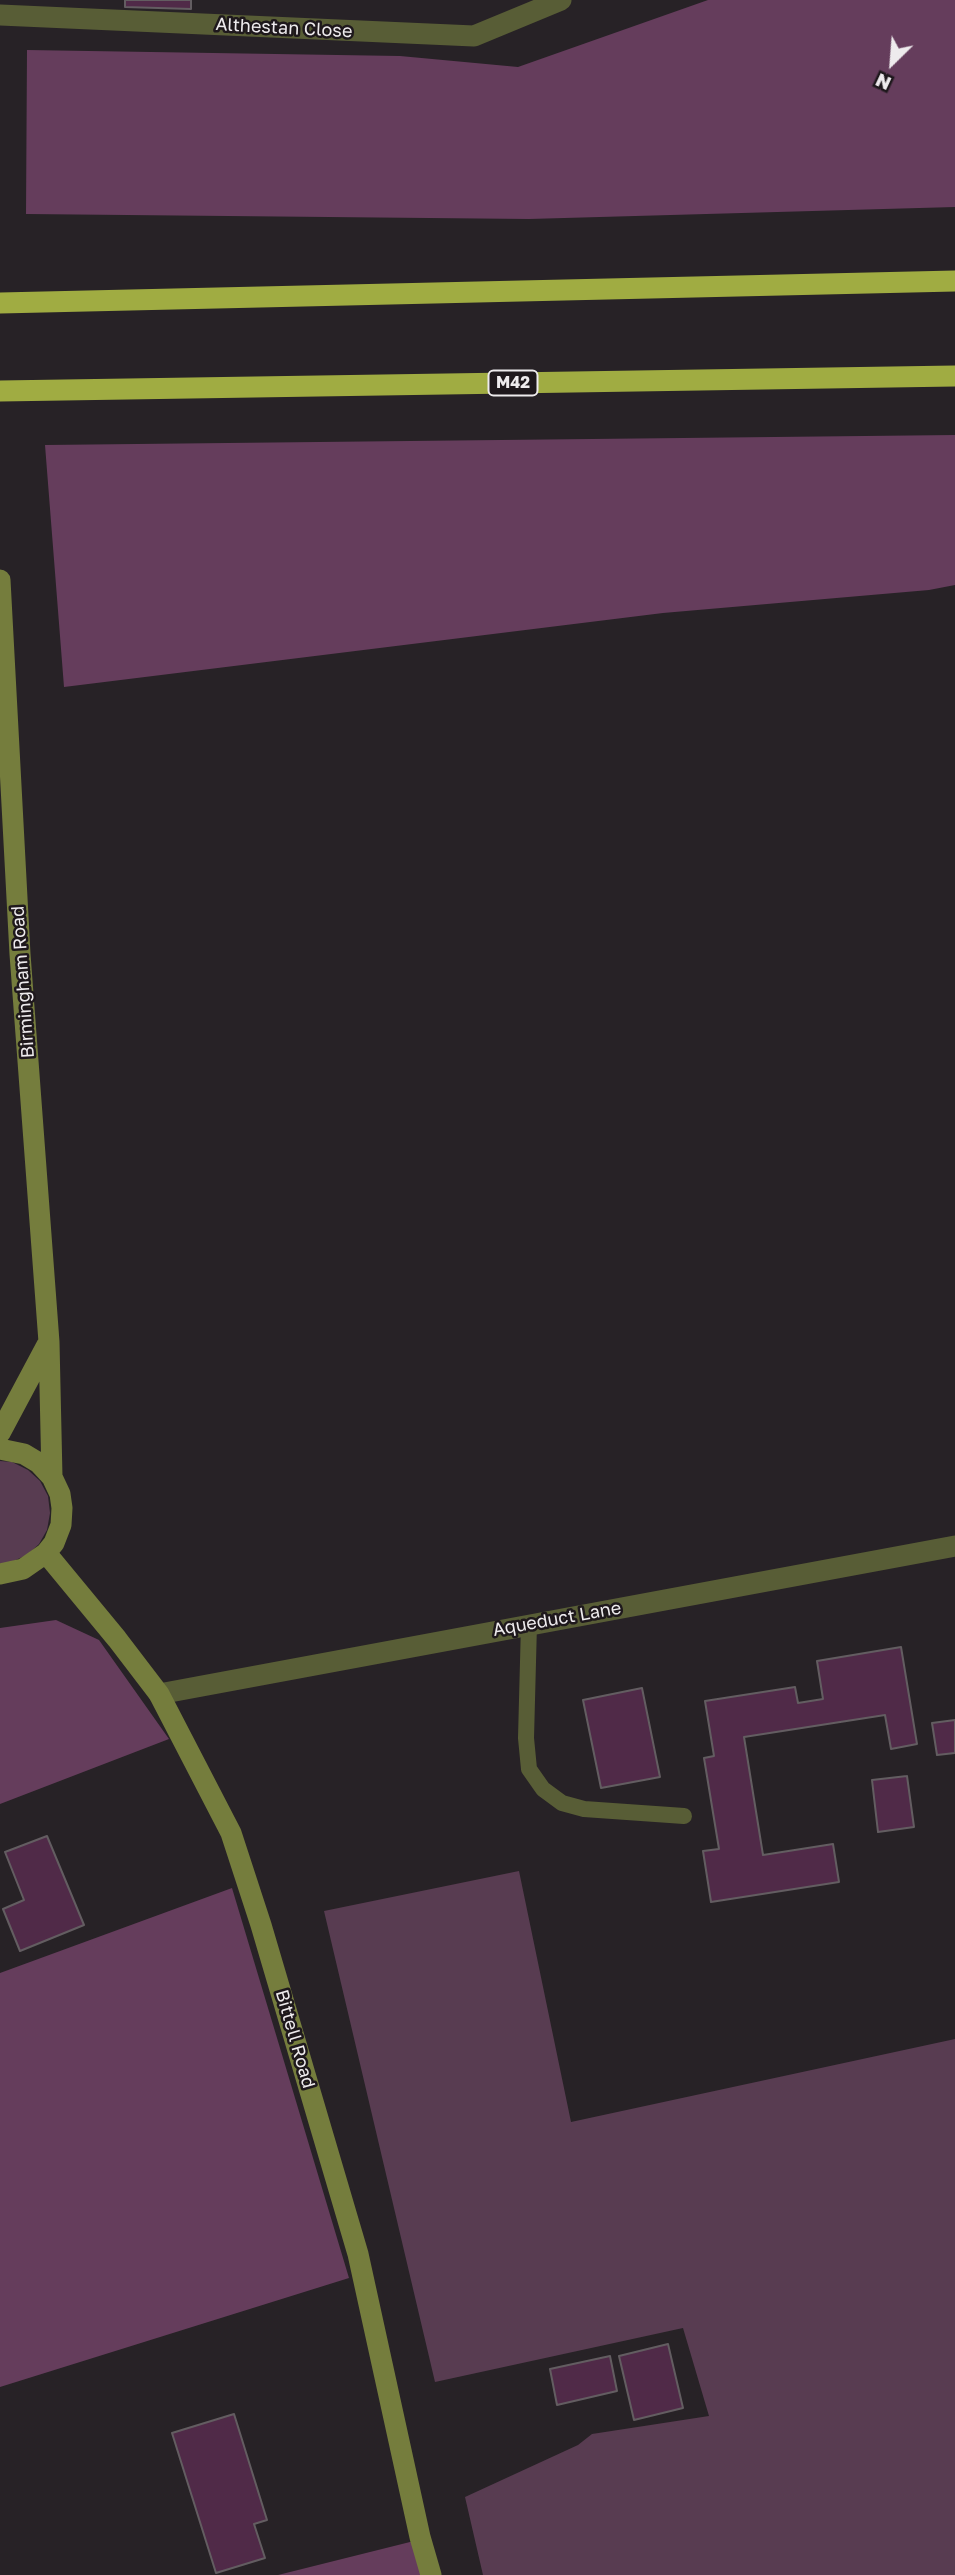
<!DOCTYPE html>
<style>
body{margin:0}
#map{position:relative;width:955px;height:2575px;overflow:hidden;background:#272226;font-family:"Golos Text",sans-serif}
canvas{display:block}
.north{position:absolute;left:857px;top:28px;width:70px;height:70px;-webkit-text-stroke:5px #1e181c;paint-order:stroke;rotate:205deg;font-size:19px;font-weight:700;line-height:28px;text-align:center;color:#eeebed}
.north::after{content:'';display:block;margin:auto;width:24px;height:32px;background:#eeebed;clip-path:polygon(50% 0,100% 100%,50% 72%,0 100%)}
</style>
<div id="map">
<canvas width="955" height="2575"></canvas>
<div class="north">N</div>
</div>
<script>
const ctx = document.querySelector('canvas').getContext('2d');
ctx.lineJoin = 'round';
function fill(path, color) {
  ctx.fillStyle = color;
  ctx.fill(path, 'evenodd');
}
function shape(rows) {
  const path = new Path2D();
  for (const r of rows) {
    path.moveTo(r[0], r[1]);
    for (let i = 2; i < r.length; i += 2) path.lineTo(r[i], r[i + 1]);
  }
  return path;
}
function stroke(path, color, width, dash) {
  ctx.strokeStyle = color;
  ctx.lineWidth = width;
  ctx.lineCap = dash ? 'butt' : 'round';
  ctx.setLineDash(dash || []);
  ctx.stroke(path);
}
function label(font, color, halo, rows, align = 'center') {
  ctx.font = font + ' "Golos Text",sans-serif';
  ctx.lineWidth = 5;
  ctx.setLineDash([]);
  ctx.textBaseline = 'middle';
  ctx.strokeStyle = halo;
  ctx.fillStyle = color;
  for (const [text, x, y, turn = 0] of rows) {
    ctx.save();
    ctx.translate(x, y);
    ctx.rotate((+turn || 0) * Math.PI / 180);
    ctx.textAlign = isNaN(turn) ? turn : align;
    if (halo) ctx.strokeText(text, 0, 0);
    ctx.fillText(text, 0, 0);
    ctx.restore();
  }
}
const green = shape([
 [0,1461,12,1462,28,1470,40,1481,48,1496,50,1513,47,1530,39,1544,27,1555,11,1562,0,1564],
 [519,1871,571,2122,955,2039,955,2575,483,2575,465,2497,578,2445,592,2434,709,2416,683,2328,435,2382,324,1911]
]);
const forest = shape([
 [708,0,955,0,955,207,529,219,26,214,27,50,400,56,518,67],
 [955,435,955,585,929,590,663,613,64,687,45,445],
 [56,1620,99,1640,169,1739,0,1804,0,1628],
 [232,1888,349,2278,0,2387,0,1973],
 [414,2541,424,2575,278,2575]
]);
const building = shape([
 [125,0,191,0,191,9,125,7,125,0],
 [901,1647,917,1744,891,1749,885,1715,744,1737,763,1855,833,1844,839,1882,711,1902,703,1851,719,1849,704,1758,714,1756,705,1701,795,1687,798,1703,823,1699,817,1661,901,1647],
 [642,1688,660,1777,601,1788,583,1700,642,1688],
 [955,1720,955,1753,937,1755,932,1723,955,1720],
 [907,1776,914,1827,878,1832,872,1780,907,1776],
 [47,1836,84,1925,20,1951,3,1909,24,1900,5,1852,47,1836],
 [668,2344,683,2408,634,2420,619,2356,668,2344],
 [610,2356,617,2391,557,2405,550,2369,610,2356],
 [234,2414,267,2520,254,2524,265,2558,216,2573,172,2433,234,2414]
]);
const lane = shape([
 [529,1624,526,1738,529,1769,543,1789,562,1803,584,1809,684,1816]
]);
const street = shape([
 [0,15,474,36,561,0],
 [159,1694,955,1546]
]);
const secondary = shape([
 [0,580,20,954,49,1342,52,1477],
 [0,1433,47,1345],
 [0,1449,24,1454,39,1463,52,1477,60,1494,62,1508,61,1525,54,1543,46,1553,23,1569,0,1574],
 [46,1553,117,1639,159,1694,231,1833,261,1925,358,2254,420,2537,431,2575]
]);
const highway = shape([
 [0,303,955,281],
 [0,391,955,376]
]);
const shields = [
 [513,383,49]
];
const shieldNames = [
 ["M42",513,383]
];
const streetNames = [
 ["Althestan Close",284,28,3],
 ["Birmingham Road",23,982,-94],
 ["Aqueduct Lane",557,1619,-10],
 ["Bittell Road",295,2039,74]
];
fill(green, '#583c51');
fill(forest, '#653d5c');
fill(building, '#502a48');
stroke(building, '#635d61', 2);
stroke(lane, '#585d36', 16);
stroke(street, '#585d36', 21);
stroke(secondary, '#757d3d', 21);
stroke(highway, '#a0ac42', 21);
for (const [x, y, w] of shields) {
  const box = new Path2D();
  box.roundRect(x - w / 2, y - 12.5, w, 25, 5);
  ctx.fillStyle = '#1e181c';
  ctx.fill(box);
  stroke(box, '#eeebed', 2);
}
label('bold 16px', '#eeebed', null, shieldNames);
label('18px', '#eeebed', '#1e181c', streetNames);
</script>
